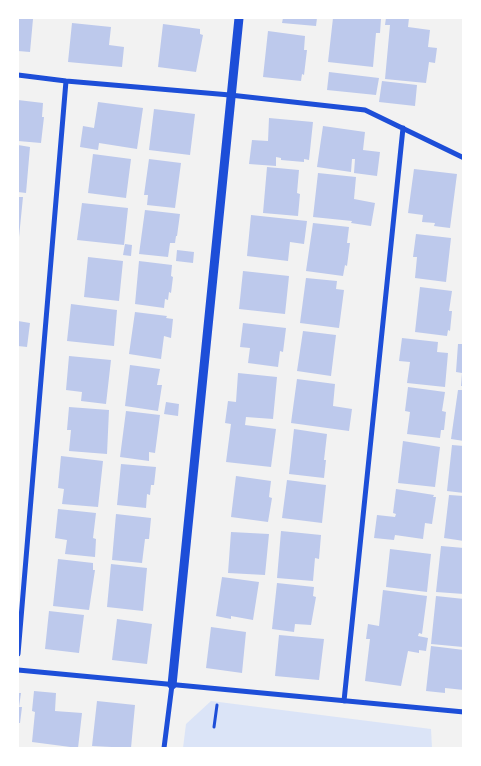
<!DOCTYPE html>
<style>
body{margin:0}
#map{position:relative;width:481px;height:766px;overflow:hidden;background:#f2f2f2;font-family:"Roboto Condensed",sans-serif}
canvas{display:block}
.frame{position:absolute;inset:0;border:19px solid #fff;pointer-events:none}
</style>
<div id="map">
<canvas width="481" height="766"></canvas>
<div class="frame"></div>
</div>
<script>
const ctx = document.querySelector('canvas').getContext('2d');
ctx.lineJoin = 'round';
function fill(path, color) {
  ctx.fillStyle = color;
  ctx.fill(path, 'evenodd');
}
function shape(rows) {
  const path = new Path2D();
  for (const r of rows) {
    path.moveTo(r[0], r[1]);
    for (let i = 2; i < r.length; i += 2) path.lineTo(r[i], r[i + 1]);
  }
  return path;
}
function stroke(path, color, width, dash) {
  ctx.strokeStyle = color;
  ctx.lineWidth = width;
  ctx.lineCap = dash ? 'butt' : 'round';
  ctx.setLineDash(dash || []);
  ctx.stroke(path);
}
const green = shape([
 [211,701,431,729,432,748,183,748,186,724]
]);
const building = shape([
 [18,18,33,19,30,52,18,51],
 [283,18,317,18,316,26,282,23],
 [333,18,376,18,381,19,380,33,376,33,373,67,328,62],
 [386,18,409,18,408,27,430,30,428,47,437,48,435,63,429,62,426,83,385,79,390,25,385,25],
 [72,23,111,27,109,45,124,47,122,67,68,62],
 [163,24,200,29,200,34,203,35,196,72,158,67],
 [268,31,305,36,304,50,307,50,304,75,302,74,301,81,263,77],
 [329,72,379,78,376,95,327,90],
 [382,81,417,85,415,106,379,102],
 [18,100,43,103,42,117,44,117,41,143,18,141],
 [98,102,143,108,137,149,99,143,98,150,80,147,83,126,94,128],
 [154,109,195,114,190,155,149,150],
 [269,118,313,122,309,160,304,159,304,162,281,160,281,158,276,157,276,166,249,164,252,140,268,141],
 [323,126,365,132,363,150,380,152,377,176,354,173,355,159,352,159,351,172,317,167],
 [18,145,30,147,26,193,18,192],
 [93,154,131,159,126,198,88,193],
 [149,159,181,163,175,208,147,205,148,195,144,195],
 [267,167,299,170,297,193,300,194,298,216,263,213],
 [414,169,457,174,450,228,434,226,435,223,422,222,423,215,408,213],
 [318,173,356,177,354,199,375,203,371,226,351,223,352,221,313,217],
 [18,197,23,197,19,237,18,237],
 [82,203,128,208,124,245,77,240],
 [145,210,180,214,177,236,176,236,175,243,170,243,168,257,139,254],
 [251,215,307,221,304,244,290,242,288,261,247,256],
 [313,223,349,227,347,243,350,243,347,266,345,265,343,276,306,271],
 [416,234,451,238,446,282,415,278,417,257,413,257],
 [125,244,132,245,131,256,123,255],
 [177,250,194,252,193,263,176,261],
 [88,257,123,261,119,301,84,297],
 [139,261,172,265,171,276,173,277,171,293,169,292,168,300,165,299,164,308,135,304],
 [243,271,289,276,285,314,239,309],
 [306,278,337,281,336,289,344,290,339,328,300,323],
 [420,287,452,291,449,311,452,311,450,331,448,330,447,336,415,332],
 [71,304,117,310,114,346,67,341],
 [135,312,167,316,166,318,173,319,171,338,164,336,161,359,129,354],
 [18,321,30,323,27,347,18,346],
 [243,323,286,328,283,352,280,351,278,367,248,363,250,348,240,347],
 [303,331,336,335,331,376,297,371],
 [402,338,438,342,437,352,448,353,445,387,407,383,410,362,399,361],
 [458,344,464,344,464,386,461,386,462,373,456,372],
 [69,356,111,360,106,404,81,401,82,392,66,390],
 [130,365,160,369,157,385,162,385,158,411,125,406],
 [238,373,277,377,273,419,246,417,245,425,276,429,271,467,226,462,231,424,225,423,228,401,236,402],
 [297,379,335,384,333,406,352,409,349,431,291,423],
 [408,387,445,392,442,411,446,412,444,430,441,430,440,438,407,434,410,412,405,411],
 [458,390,464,390,464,441,451,439],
 [166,402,179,404,178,416,164,414],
 [69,407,109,410,107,454,69,451,71,430,67,430],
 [126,411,160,415,155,453,149,452,149,461,120,457],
 [294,429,327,434,324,460,326,460,324,478,289,474],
 [403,441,440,447,435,487,398,483],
 [452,445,464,446,464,493,447,491],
 [61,456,103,461,98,507,62,504,64,489,58,488],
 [121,464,156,467,154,485,151,485,150,495,147,494,146,508,117,505],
 [236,476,271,481,269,497,272,498,268,522,231,517],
 [287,480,326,485,322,523,282,518],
 [396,489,434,495,433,497,436,497,432,524,425,523,423,539,395,535,394,540,374,538,377,515,395,517,396,514,393,513],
 [449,495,464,496,464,541,444,538],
 [58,509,96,513,93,538,96,539,95,557,65,554,67,540,55,538],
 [116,514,151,518,149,539,145,539,142,563,112,560],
 [281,531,321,535,319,559,315,558,313,581,277,578],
 [231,532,269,534,265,575,228,573],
 [441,546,464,548,464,594,436,592],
 [390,549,431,554,427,592,386,587],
 [58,559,93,563,93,570,95,570,89,610,53,606],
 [111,564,147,568,143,611,107,607],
 [222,577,259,582,253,620,231,616,231,619,216,616],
 [277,583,314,587,313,596,316,597,311,625,295,624,294,632,272,629],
 [383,590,427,596,422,634,419,633,418,636,428,638,426,651,419,650,419,653,408,651,401,686,365,681,370,639,366,639,368,624,379,626],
 [436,596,464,599,463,647,431,644],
 [49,611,84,615,79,653,45,649],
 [117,619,152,624,147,664,112,660],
 [211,627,246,632,242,673,206,668],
 [279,635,324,639,319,680,275,676],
 [431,646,464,650,464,690,445,688,445,693,426,691],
 [34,691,56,693,55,711,82,713,78,748,32,742,35,712,32,711],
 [18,693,21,693,19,707,22,707,20,723,18,723],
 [97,701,135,705,131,748,92,746]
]);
const path = shape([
 [214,727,217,705]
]);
const minor = shape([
 [18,75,66,81,230,95,365,110,464,158],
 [18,654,66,81],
 [18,670,464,712],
 [344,701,403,128],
 [164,748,172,685]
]);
const tertiary = shape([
 [172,685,239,18]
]);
fill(green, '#dbe4f7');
fill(building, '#bdc9ec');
stroke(path, '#1d4ed8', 3);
stroke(minor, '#1d4ed8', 5);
stroke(tertiary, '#1d4ed8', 9);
</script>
